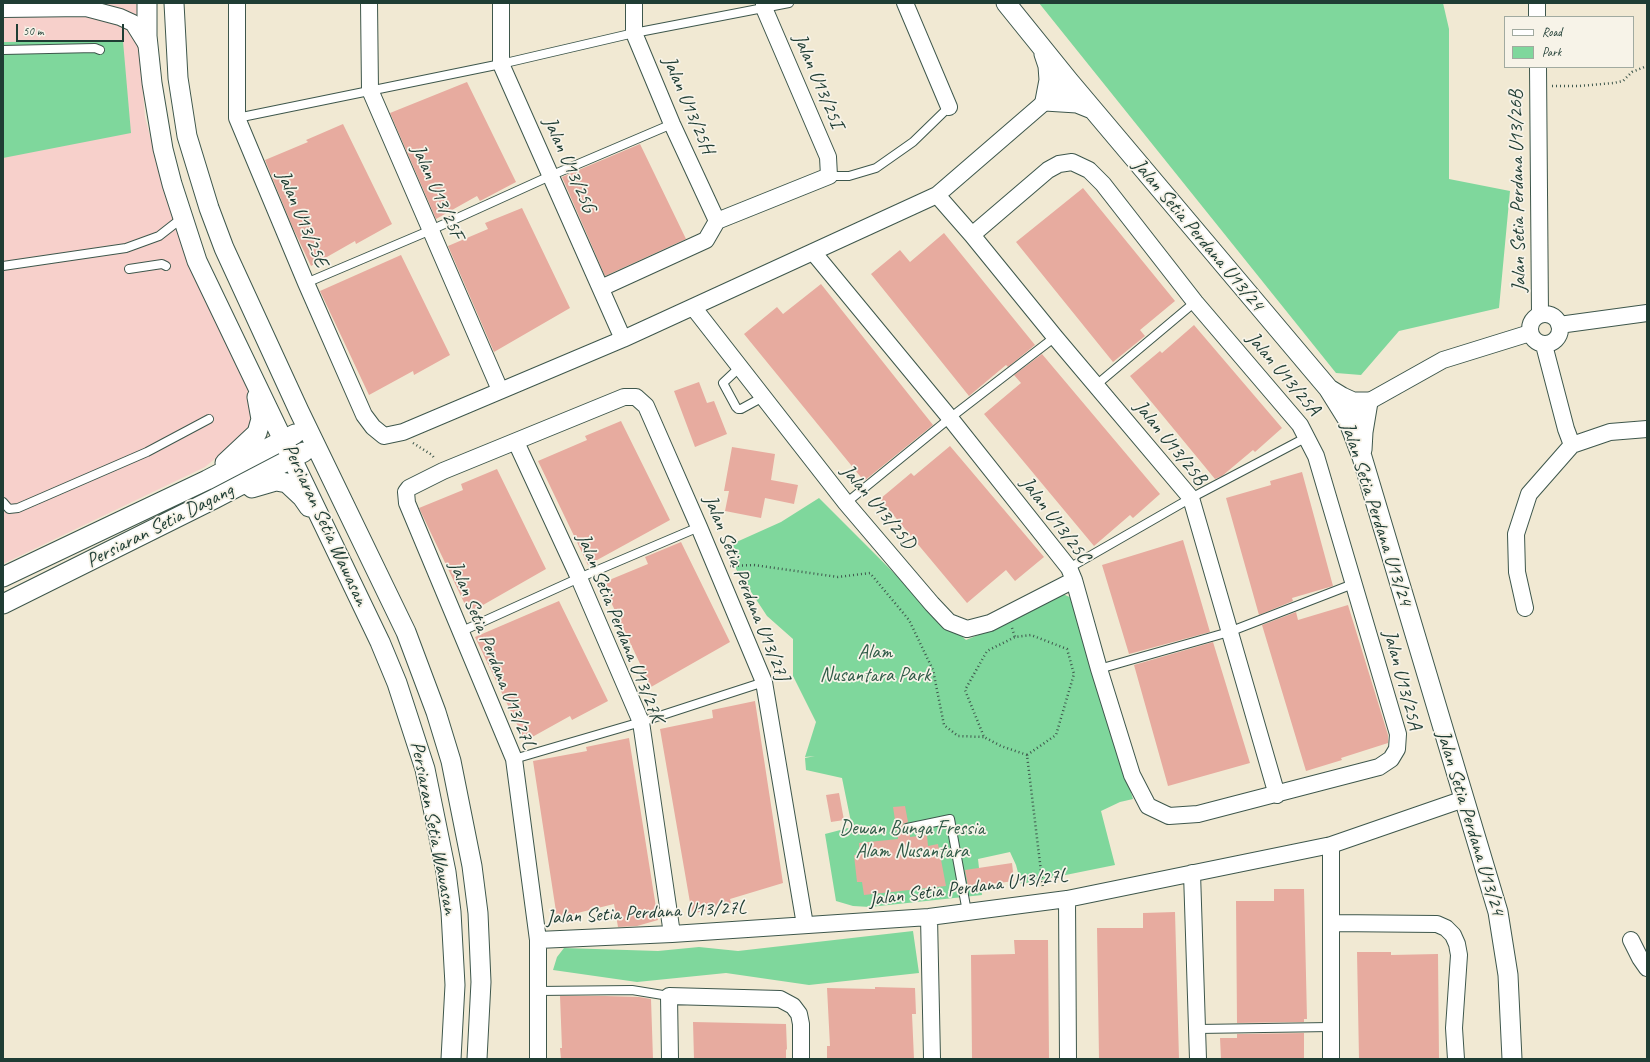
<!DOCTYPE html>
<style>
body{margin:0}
#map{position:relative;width:1650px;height:1062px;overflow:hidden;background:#f1e9d3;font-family:Caveat,sans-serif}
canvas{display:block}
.frame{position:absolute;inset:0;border:4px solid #1f3d34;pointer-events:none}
.legend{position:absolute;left:1504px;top:16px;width:130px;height:52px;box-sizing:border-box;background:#f7f3e8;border:1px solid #a1aaa0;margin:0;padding:5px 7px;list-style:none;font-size:12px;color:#1f3d34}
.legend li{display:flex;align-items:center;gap:8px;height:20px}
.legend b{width:20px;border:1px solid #a1aaa0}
.scale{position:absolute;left:16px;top:24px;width:108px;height:18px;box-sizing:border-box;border:2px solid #1f3d34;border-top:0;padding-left:5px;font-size:12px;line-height:14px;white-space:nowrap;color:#1f3d34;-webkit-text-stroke:3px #f7f3e8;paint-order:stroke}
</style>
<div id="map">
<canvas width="1650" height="1062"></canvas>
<div class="frame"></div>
<ul class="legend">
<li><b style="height:5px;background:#fff"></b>Road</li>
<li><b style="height:11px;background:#7fd79c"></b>Park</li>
</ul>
<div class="scale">50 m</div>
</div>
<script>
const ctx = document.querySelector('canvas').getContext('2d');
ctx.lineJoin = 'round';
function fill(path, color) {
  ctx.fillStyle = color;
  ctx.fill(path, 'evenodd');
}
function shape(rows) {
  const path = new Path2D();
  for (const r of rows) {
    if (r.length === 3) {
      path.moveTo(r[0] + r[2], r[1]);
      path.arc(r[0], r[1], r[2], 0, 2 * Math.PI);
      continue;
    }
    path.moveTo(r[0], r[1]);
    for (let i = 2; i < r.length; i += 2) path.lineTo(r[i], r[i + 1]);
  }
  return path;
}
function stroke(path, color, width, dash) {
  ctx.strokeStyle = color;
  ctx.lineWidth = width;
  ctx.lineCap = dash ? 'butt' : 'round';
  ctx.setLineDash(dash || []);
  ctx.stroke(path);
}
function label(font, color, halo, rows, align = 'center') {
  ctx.font = font + ' Caveat,sans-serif';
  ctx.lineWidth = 3.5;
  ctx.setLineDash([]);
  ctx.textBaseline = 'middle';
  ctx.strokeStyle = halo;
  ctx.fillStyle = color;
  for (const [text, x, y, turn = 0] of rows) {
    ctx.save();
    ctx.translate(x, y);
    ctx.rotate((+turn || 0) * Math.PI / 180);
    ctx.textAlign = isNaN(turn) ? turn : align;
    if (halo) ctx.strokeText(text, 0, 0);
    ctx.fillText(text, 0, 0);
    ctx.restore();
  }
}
const built = shape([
 [3,3,136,3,145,117,169,208,189,266,232,354,249,392,254,420,251,429,205,467,3,564]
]);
const green = shape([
 [1039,3,1443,3,1449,29,1449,179,1510,191,1499,308,1399,331,1361,375,1336,373],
 [123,41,131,133,3,158,3,42],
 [819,498,928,607,966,640,988,631,1054,590,1074,599,1133,799,1120,802,1101,811,1115,865,1021,884,1016,865,1010,852,978,859,982,895,870,907,853,906,836,901,825,834,852,827,842,778,806,770,805,758,815,756,805,757,816,722,793,676,793,639,767,616,736,569,732,544,781,522],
 [913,931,919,973,809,985,726,973,637,982,553,970,557,957,564,948,658,951,699,947,738,951]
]);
const building = shape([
 [467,82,516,182,480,201,477,196,436,219,390,113],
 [343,124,392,224,356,244,355,241,311,266,292,226,265,160,308,142,306,140],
 [640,144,686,239,605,276,562,177],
 [1083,188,1175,301,1140,330,1145,336,1113,362,1016,242],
 [522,208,570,308,494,352,448,246,488,229,485,223],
 [944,233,1035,345,1008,367,1006,365,969,396,871,274,900,250,910,262],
 [401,255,450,355,414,375,413,371,369,395,320,291],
 [821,284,933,425,864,481,744,334,777,307,783,314],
 [1194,325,1282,428,1255,452,1253,450,1222,476,1215,479,1130,376,1160,351,1162,353],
 [1042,354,1160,494,1133,518,1130,515,1094,546,984,414,1021,383,1014,375],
 [699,382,707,403,714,401,727,434,695,447,674,391],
 [621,421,670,520,588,565,538,461,587,440,585,436],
 [950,446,1044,557,1015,581,1006,570,967,603,880,499,911,473,914,476],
 [732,447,775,454,771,480,798,485,794,504,765,498,761,518,725,511,729,491,724,491],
 [497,469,546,569,469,613,419,508,463,490,461,484],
 [1302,472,1333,586,1292,598,1293,601,1259,615,1226,498,1271,485,1270,481],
 [1183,540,1210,632,1129,654,1102,565],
 [681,542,730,642,651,687,602,583,648,564,645,557],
 [559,601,608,701,572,720,570,716,525,741,475,637],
 [1348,605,1388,735,1388,743,1341,758,1342,760,1306,771,1262,625,1296,612,1298,620],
 [1213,642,1250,763,1168,786,1134,665],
 [755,701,783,883,730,899,731,903,692,914,660,729,713,718,712,710],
 [629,738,658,920,637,926,618,927,614,904,557,918,533,761,587,751,586,747],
 [839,793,844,820,831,822,826,795],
 [905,806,908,822,903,824,902,830,905,833,910,833,910,837,927,835,928,846,938,844,946,886,864,895,862,882,857,882,854,855,860,855,859,843,898,839,893,807],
 [1012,863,1014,881,968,887,965,870],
 [1274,889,1304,889,1307,1019,1304,1019,1304,1022,1237,1023,1236,901,1274,901],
 [1175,912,1179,1059,1099,1059,1097,928,1143,928,1143,913],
 [1014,940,1048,940,1049,1059,972,1059,971,955,1015,954],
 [1357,952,1391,952,1391,955,1438,954,1439,1059,1359,1059],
 [875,987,915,988,916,1014,912,1014,914,1059,827,1059,827,1046,830,1046,827,988,875,989],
 [560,996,605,996,639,997,651,999,653,1059,561,1059,560,1048,562,1048],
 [693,1022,786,1024,787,1050,786,1049,786,1059,694,1059],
 [1304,1033,1304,1059,1221,1059,1220,1038,1237,1038,1237,1034]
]);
const path = shape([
 [1552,86,1579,86,1614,83,1623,81,1632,72,1647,66],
 [413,443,432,455,435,459],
 [730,566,754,565,838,577,870,573,909,620,933,670,944,725,958,736,984,737],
 [1012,628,1015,637],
 [1027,755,1001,746,984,737,965,690,987,651,1015,637,1031,635,1067,649,1074,674,1056,735,1027,755,1043,888]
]);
const service = shape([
 [3,50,95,48,100,50],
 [237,118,501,64,634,33,789,3],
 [829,176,849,176,876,168,913,142,949,107],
 [3,266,126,248,159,236,182,218],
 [129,269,162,264,166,266],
 [306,283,431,230,550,176,672,124],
 [740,367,723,383,736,407,738,409,741,409,763,397],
 [1095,386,1195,302],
 [3,502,9,509,18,508,147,452,209,419],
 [846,503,950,418,1055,337],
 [1069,568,1191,498,1307,437],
 [460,632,579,578,699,527],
 [1099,669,1229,632,1353,584],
 [514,759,641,722,764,682],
 [907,828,950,819,967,912],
 [538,991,632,990,669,996],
 [1198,1029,1330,1027]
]);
const minor = shape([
 [237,3,237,118,306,283,364,415,373,427,384,436,403,432,623,339,937,195,1069,81],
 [369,3,370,90,500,390],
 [501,3,501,64,623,339],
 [634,3,634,33,672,124,717,221],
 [905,3,949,107],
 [1537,3,1537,17],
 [3,9,86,8,120,17,133,23,148,47],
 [1538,67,1540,315],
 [937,195,972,235,1055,337,1191,498,1277,795],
 [813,252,950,418,1069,568,1074,580,1099,669,1132,775,1148,806,1169,816,1198,814,1379,767,1391,759,1397,749,1398,734,1316,456,1300,425,1195,302,1103,184,1089,170,1072,162,1059,164,1048,170,972,235],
 [601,288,706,240,717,221,829,176,828,157,764,8,764,3],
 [693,307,846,503,932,604,949,622,967,629,990,623,1074,580],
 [1545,329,15],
 [1559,325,1647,313],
 [1544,345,1566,429,1572,445],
 [1348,420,1368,402,1443,360,1530,333],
 [516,442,579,578,641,722,672,934],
 [1525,608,1517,572,1516,534,1529,494,1572,445,1610,432,1647,429],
 [1331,845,1331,1059],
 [1192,873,1198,1059],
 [1067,899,1068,1059],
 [929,917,932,1059],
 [1331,923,1437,924,1446,928,1453,935,1457,944,1459,955,1454,1028,1456,1059],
 [805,925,764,682,699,527,646,406,636,397,624,397,443,471,409,488,406,492,407,503,514,759,538,940,672,934,929,917,1067,899,1331,845,1464,799],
 [538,940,538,1059],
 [1631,940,1640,958,1647,968],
 [670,1059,669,996,780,999,793,1006,799,1014,801,1024,801,1059]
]);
const tertiary = shape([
 [147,3,147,36,152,83,163,149,172,184,197,261,380,642,397,683,425,769,446,872,451,912,455,985,451,1059],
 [174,3,178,78,187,136,209,208,224,248,299,411,406,632,436,712,451,761,472,866,478,913,481,982,477,1059],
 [1006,3,1069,81,1328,388,1348,420,1362,457,1498,912,1508,975,1512,1059],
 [1044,54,1048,66,1049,80,1045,101,1077,103,1092,109],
 [1329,389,1342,397,1353,402,1368,402,1363,432,1362,450],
 [225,463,257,433,261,419,257,397],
 [252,488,276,481,287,483,302,497,309,507],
 [3,577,207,480,295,434],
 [3,604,214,499,304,452]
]);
const streetNames = [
 ["Jalan U13/25I",818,81,67],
 ["Jalan U13/25H",688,105,67],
 ["Jalan U13/25G",569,165,66],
 ["Jalan Setia Perdana U13/26B",1518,191,-91],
 ["Jalan U13/25F",437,192,66],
 ["Jalan U13/25E",302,219,67],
 ["Jalan Setia Perdana U13/24",1198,235,50],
 ["Jalan U13/25A",1283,374,50],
 ["Jalan U13/25B",1170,443,51],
 ["Jalan U13/25D",878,507,50],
 ["Jalan Setia Perdana U13/24",1376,514,72],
 ["Jalan U13/25C",1055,520,53],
 ["Persiaran Setia Wawasan",325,525,65],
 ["Persiaran Setia Dagang",160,526,-27],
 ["Jalan Setia Perdana U13/27J",746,588,68],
 ["Jalan Setia Perdana U13/27K",620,628,68],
 ["Jalan Setia Perdana U13/27L",492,655,68],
 ["Jalan U13/25A",1402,680,75],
 ["Jalan Setia Perdana U13/24",1470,823,73],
 ["Persiaran Setia Wawasan",433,828,79],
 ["Jalan Setia Perdana U13/27L",968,888,-7],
 ["Jalan Setia Perdana U13/27L",646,913,-3]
];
const parkNames = [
 ["Alam",875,653],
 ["Nusantara Park",875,676],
 ["Dewan Bunga Fressia",912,829],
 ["Alam Nusantara",912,852]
];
fill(built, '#f7d0cb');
fill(green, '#7fd79c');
fill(building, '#e7ab9f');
stroke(service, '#3e574c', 10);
stroke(minor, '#3e574c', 18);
stroke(tertiary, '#3e574c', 21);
stroke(path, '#3e574c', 2.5, [1, 3]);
stroke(service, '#fff', 8);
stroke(minor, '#fff', 16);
stroke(tertiary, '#fff', 19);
label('20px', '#1f3d34', '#f7f3e8', streetNames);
label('20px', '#325c49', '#f7f3e8', parkNames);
</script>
